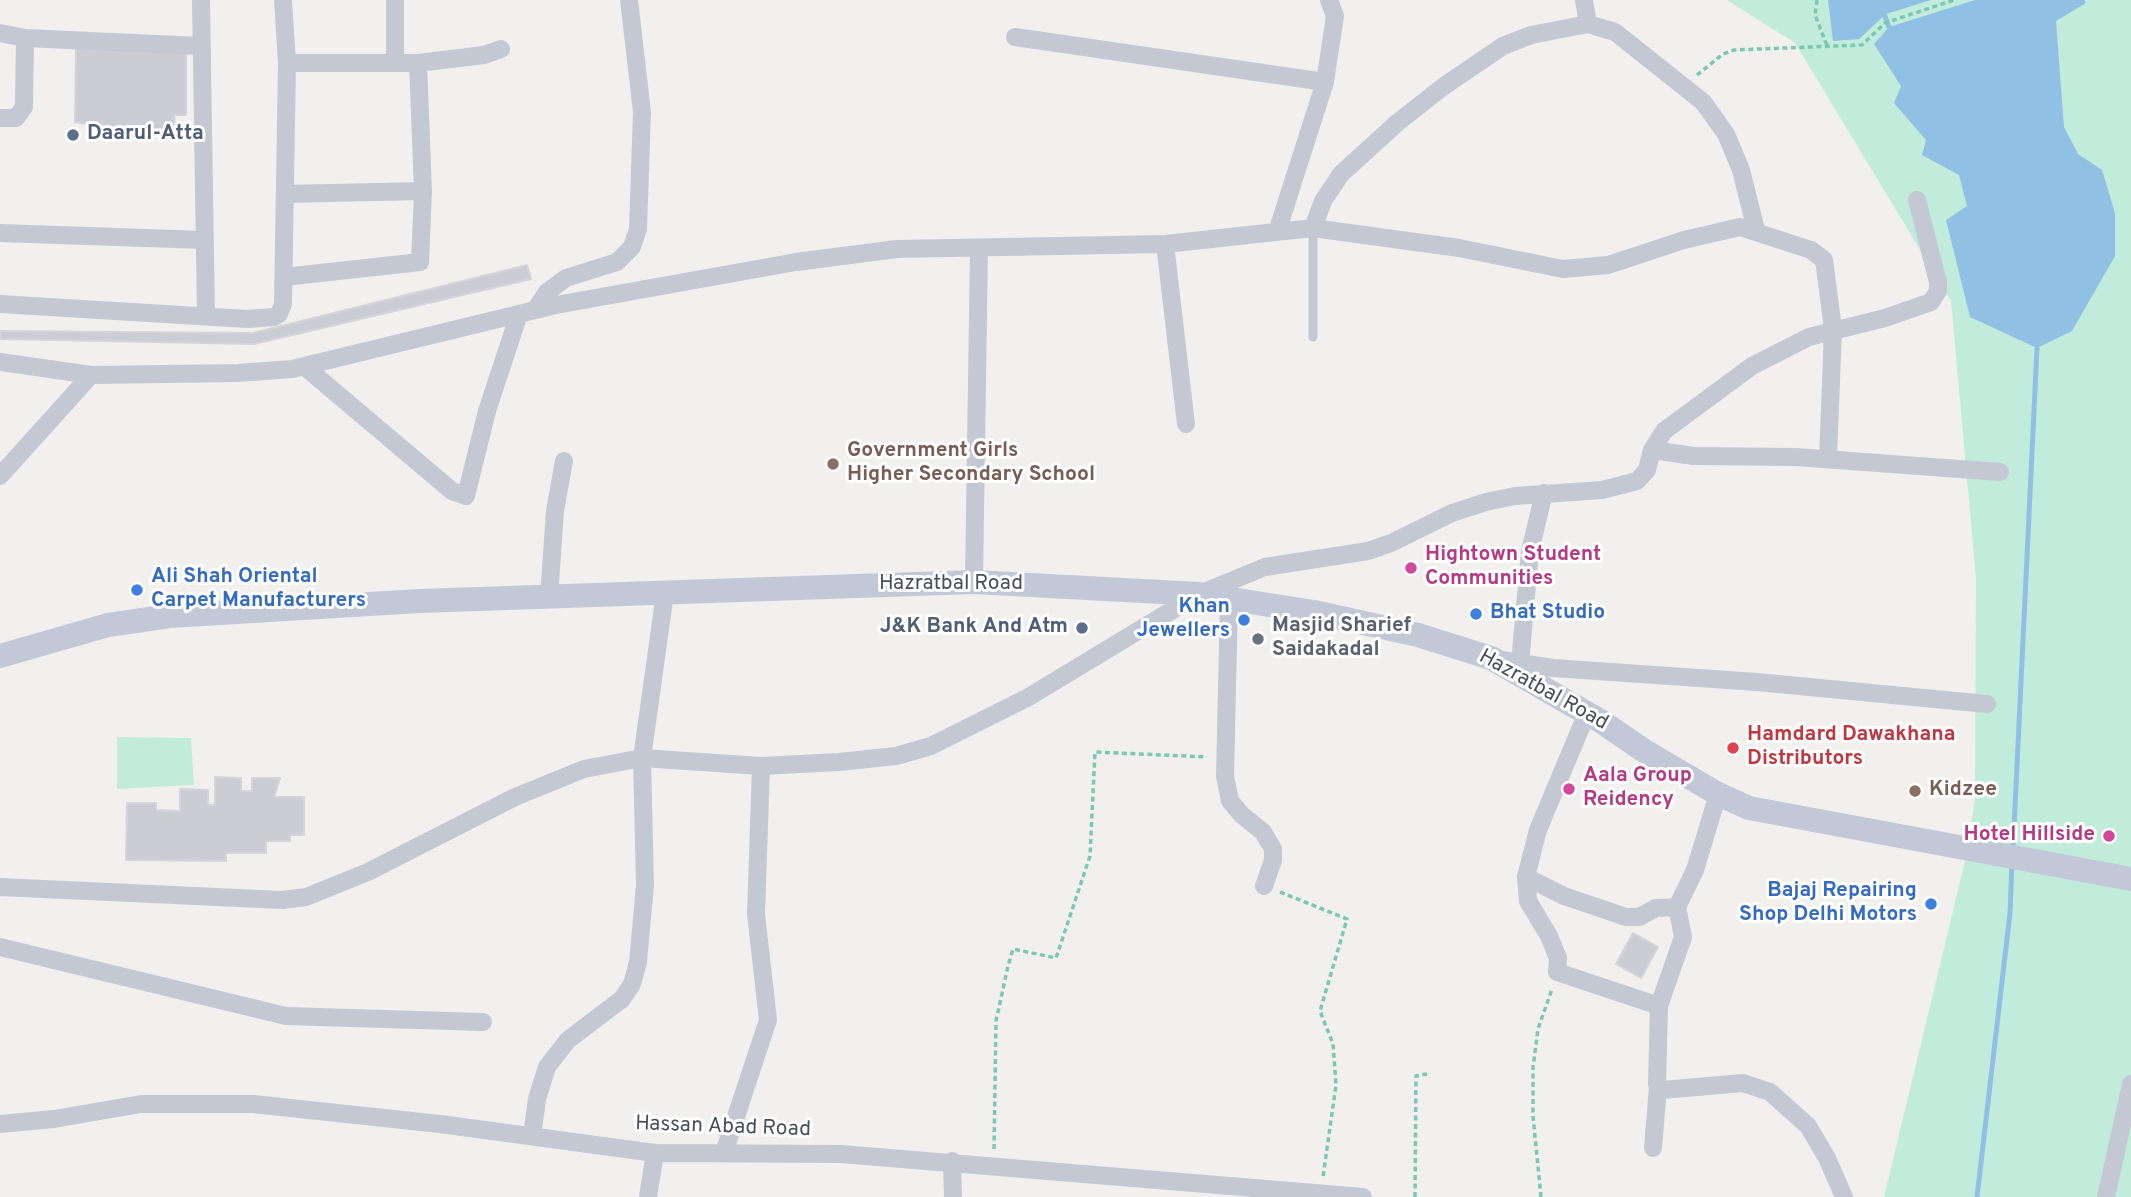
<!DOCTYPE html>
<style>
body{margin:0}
canvas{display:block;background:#f1f0ef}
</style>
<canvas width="2131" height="1197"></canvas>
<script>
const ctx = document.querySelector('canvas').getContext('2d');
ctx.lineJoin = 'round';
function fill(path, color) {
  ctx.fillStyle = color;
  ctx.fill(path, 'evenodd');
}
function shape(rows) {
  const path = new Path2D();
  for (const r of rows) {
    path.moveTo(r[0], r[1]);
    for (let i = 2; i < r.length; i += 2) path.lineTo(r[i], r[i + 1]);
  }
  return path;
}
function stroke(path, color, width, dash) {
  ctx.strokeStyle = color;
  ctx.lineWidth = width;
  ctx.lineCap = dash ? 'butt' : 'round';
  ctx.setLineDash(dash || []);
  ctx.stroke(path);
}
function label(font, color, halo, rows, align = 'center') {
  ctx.font = font + ' Overpass,sans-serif';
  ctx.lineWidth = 6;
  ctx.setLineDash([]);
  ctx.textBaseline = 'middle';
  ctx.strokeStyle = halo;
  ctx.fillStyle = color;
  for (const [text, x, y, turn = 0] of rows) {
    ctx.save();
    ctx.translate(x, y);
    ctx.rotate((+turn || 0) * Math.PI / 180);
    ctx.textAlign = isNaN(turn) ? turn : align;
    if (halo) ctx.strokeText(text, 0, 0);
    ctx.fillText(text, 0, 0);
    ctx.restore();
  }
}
const green = shape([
 [1727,0,2131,0,2131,1197,1884,1197,1965,861,1975,799,1976,578,1951,301,1795,43],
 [117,737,191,738,194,785,117,789]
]);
const water = shape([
 [1828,0,1931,0,1886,14,1859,39,1833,41],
 [1975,0,2084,0,2086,3,2056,21,2064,127,2078,154,2102,170,2115,213,2115,256,2072,331,2037,348,1970,317,1946,220,1967,206,1959,175,1922,155,1926,140,1894,103,1901,86,1874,44,1889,27]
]);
const stream = shape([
 [1883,11,1889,27],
 [2013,849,2037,348],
 [1977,1197,2010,913,2012,863]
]);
const building = shape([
 [76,48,186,50,186,115,174,115,176,136,75,122,76,48],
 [527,265,531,279,254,344,0,339,0,331,253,333,527,265],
 [215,777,241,778,241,791,252,791,252,778,280,778,274,797,304,797,304,835,290,835,290,841,266,841,266,853,226,853,226,861,126,860,127,803,156,803,156,810,180,811,180,789,208,790,208,805,215,805,215,777],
 [1633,933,1658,947,1641,978,1616,964,1633,933]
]);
const path = shape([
 [1817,0,1815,15,1828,48],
 [1697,75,1723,54,1734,50,1862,45,1885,23,1954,0],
 [1280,892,1347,919,1320,1011,1333,1044,1336,1085,1323,1177],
 [994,1149,996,1021,1008,966,1013,949,1056,958,1090,856,1095,752,1207,757],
 [1415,1197,1416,1076,1427,1074],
 [1541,1197,1533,1116,1533,1068,1538,1029,1552,989]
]);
const lane = shape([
 [1313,337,1313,228]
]);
const street = shape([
 [201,0,206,316],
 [1584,0,1588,24],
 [0,33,25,38,200,46],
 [1015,37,1325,82],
 [287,63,418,63,484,55,501,49],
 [395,63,395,0],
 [0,118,16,118,24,107,25,38],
 [285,194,423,191],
 [1313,228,1323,201,1341,174,1397,123,1444,86,1503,46,1531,35,1588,24,1615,32,1703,102,1726,134,1741,170,1756,230],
 [1277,232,1325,82,1335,16,1329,0],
 [0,233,204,240],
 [1165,244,1186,424],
 [284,277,420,262,423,191,418,63],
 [0,304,247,319,274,317,279,314,283,304,287,63,283,0],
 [535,310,547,292,566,278,617,262,632,247,638,229,642,112,629,0],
 [0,362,91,375,238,373,292,369,556,305,796,262,897,249,1165,244,1313,228,1459,248,1563,269,1608,265,1684,240,1740,227,1811,250,1824,260,1833,329,1828,459],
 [304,366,452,491,466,496,487,411,519,314],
 [1652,450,1694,456,1796,457,2000,472],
 [0,476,91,375],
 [974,582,979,248],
 [549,597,555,511,564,461],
 [1229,599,1225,776,1230,801,1242,815,1263,832,1273,849,1273,860,1264,886],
 [1501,660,1553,668,1757,682,1987,704],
 [1520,663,1530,551,1544,493],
 [1587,713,1538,830,1526,877,1528,901,1549,936,1558,958,1557,972,1659,1006,1657,1084,1662,1090,1743,1083,1770,1092,1808,1126,1827,1158,1844,1197],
 [1526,877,1564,896,1626,917,1639,917,1656,908,1677,907],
 [0,887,282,900,306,897,368,872,515,797,584,769,642,758,761,766,839,762,896,756,931,746,1027,698,1199,594,1265,567,1368,551,1391,543,1452,513,1486,502,1515,496,1602,490,1637,481,1647,470,1652,450,1664,431,1752,366,1809,337,1885,318,1931,302,1938,291,1938,282,1917,200],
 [0,947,286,1016,483,1022],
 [1659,1006,1683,937,1677,907,1695,870,1718,794],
 [0,1124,54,1119,141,1104,253,1104,440,1124,655,1153,841,1154,1363,1197],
 [532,1136,537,1099,547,1067,568,1040,622,999,632,984,638,962,645,885,642,758,665,593],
 [1653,1148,1658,1087],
 [724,1153,768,1020,756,914,761,766],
 [952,1161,953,1197],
 [648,1197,655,1153],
 [2106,1197,2131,1084]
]);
const secondary = shape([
 [0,656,108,625,170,616,420,601,974,582,1199,594,1314,612,1418,635,1491,658,1602,722,1643,750,1718,794,1749,808,2131,879]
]);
const markers = [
 [73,135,7,"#5c6f8a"],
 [833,464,7,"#8d6e63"],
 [1411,568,7,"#d1479c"],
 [137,590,7,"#3f7fe0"],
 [1476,614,7,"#3f7fe0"],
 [1244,620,7,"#3f7fe0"],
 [1082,628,7,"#5c6f8a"],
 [1258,639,7,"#6b7280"],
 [1733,748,7,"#e0444e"],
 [1569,789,7,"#d1479c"],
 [1915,791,7,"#8d6e63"],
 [2109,836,7,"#d1479c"],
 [1931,904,7,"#3f7fe0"]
];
const serviceNames = [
 ["Daarul-Atta",87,135],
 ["J&K Bank And Atm",1068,628,"right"]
];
const educationNames = [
 ["Government Girls",847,452],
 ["Higher Secondary School",847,476],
 ["Kidzee",1929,791]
];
const hotelNames = [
 ["Hightown Student",1425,556],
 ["Communities",1425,580],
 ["Aala Group",1583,777],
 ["Reidency",1583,801],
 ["Hotel Hillside",2095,836,"right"]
];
const shopNames = [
 ["Ali Shah Oriental",151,578],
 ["Carpet Manufacturers",151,602],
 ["Khan",1230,608,"right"],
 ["Jewellers",1230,632,"right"],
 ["Bhat Studio",1490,614],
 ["Bajaj Repairing",1917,892,"right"],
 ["Shop Delhi Motors",1917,916,"right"]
];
const streetNames = [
 ["Hazratbal Road",951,585],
 ["Hazratbal Road",1543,691,29],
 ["Hassan Abad Road",723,1128,2]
];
const worshipNames = [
 ["Masjid Sharief",1272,627],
 ["Saidakadal",1272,651]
];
const healthNames = [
 ["Hamdard Dawakhana",1747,736],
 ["Distributors",1747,760]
];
fill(green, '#c1ecdb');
fill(water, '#91c0e5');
stroke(stream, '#91c0e5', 5);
fill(building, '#cccdd4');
stroke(building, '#d4d4da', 2);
stroke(path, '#7bc7b3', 3.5, [5, 3.5]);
stroke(lane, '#c4c8d3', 9);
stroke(street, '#c4c8d3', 18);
stroke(secondary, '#c3c8d6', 24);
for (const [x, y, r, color] of markers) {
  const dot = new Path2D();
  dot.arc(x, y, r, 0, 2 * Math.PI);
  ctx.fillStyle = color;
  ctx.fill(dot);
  stroke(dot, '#fff', 2.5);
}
label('bold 21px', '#4e5e75', '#fff', serviceNames, 'left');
label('bold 21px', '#785e54', '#fff', educationNames, 'left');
label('bold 21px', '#b23c85', '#fff', hotelNames, 'left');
label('bold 21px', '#366cbe', '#fff', shopNames, 'left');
label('21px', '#484e5b', '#fff', streetNames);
label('bold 21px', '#5b616d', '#fff', worshipNames, 'left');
label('bold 21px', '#be3a42', '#fff', healthNames, 'left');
</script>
